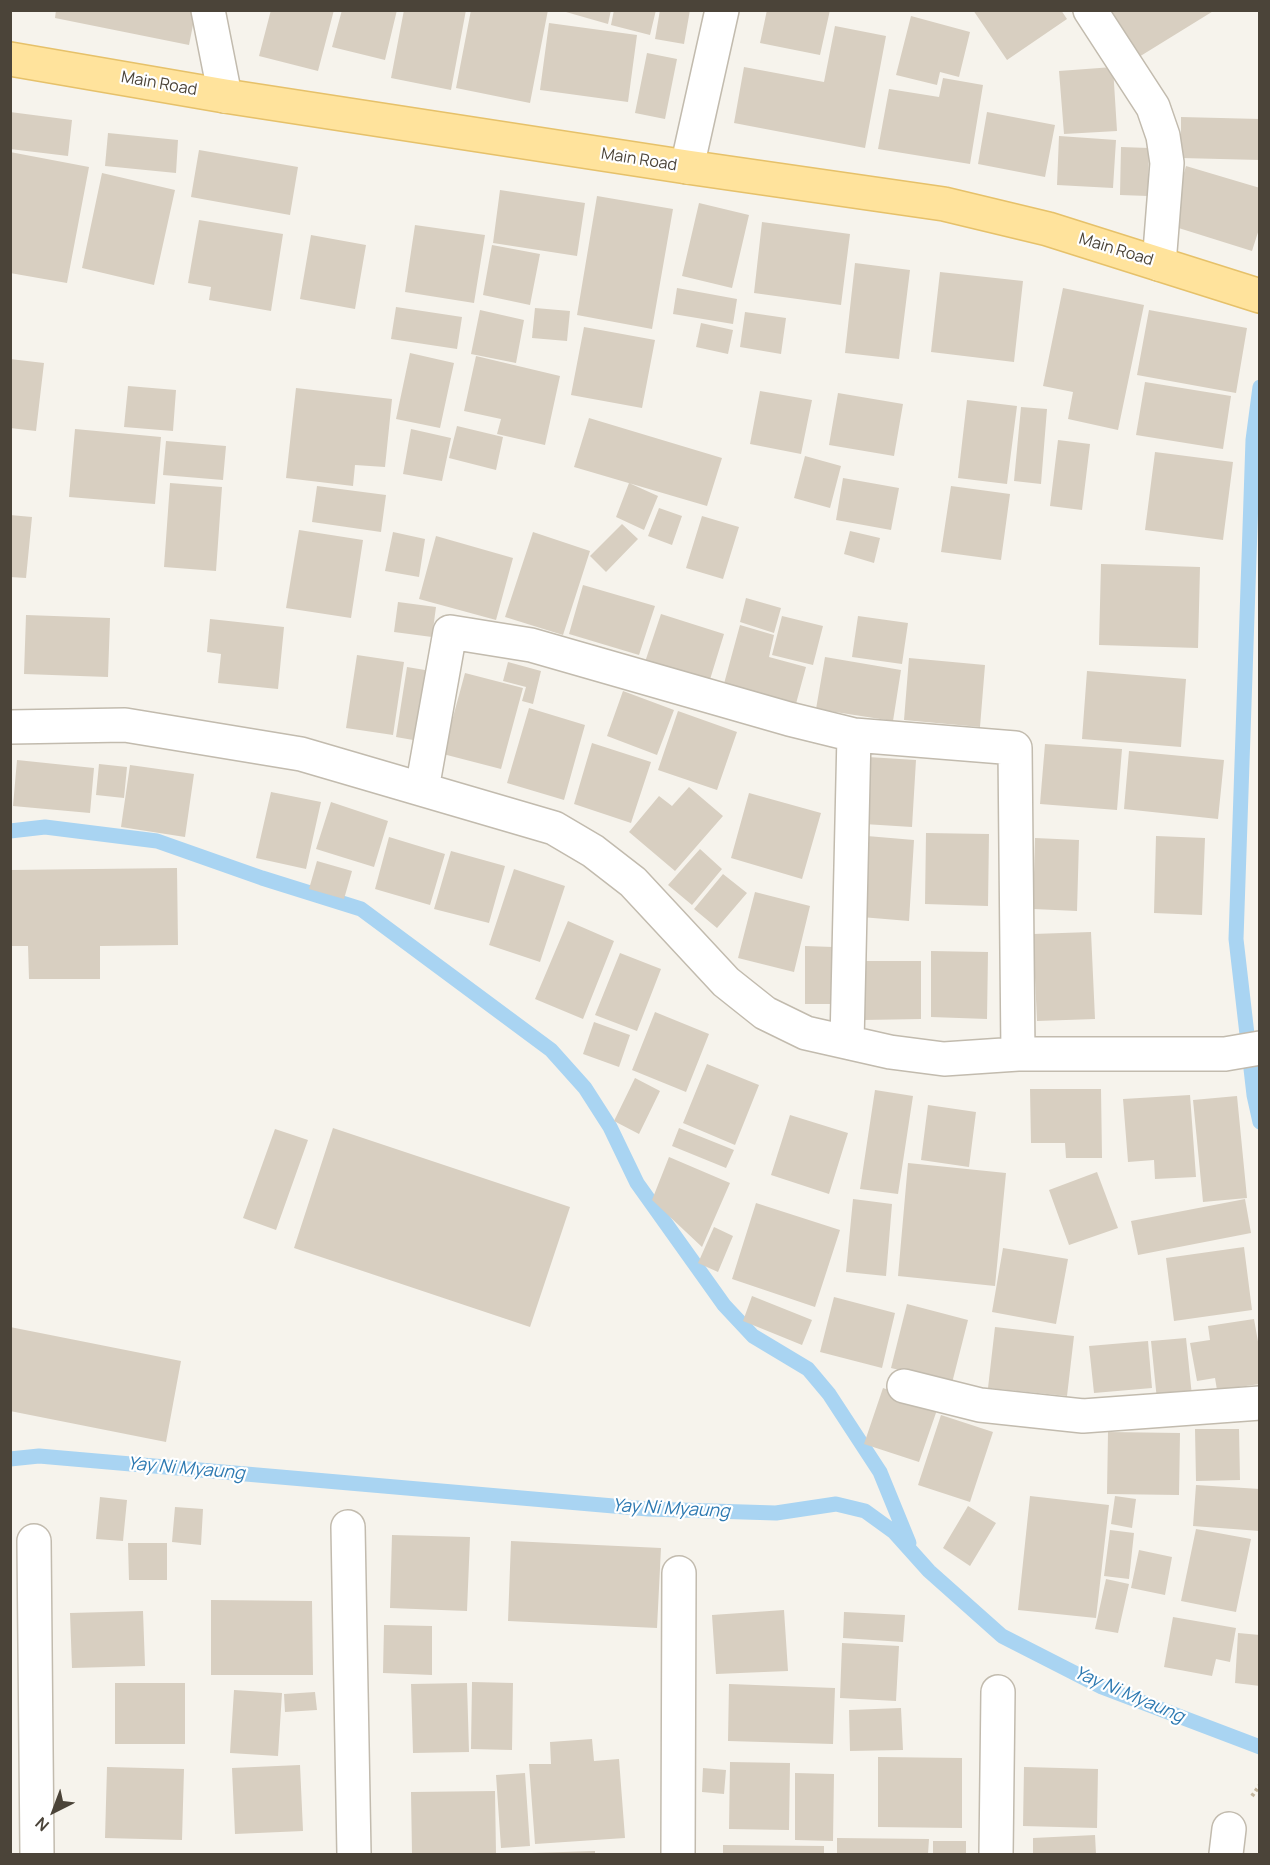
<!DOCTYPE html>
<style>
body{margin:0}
#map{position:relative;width:1270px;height:1865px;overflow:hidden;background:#f6f3ec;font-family:Manrope,sans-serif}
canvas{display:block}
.frame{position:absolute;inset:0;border:12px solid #4b4439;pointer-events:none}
.north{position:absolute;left:24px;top:1781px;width:60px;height:60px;-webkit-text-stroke:4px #fff;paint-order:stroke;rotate:222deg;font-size:16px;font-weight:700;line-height:24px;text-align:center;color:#4b4439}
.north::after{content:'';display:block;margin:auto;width:21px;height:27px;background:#4b4439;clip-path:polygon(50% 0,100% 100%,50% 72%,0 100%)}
</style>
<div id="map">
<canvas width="1270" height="1865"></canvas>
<div class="frame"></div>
<div class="north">N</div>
</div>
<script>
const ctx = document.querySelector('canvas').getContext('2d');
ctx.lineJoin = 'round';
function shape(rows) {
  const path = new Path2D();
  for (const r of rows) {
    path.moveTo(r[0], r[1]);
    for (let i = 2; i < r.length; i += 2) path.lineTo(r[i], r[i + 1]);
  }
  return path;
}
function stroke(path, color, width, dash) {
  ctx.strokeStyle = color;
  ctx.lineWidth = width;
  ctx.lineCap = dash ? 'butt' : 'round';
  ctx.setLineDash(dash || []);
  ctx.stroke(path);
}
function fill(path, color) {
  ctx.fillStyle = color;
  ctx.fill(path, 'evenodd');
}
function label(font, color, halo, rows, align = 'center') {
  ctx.font = font + ' Manrope,sans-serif';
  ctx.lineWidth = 4.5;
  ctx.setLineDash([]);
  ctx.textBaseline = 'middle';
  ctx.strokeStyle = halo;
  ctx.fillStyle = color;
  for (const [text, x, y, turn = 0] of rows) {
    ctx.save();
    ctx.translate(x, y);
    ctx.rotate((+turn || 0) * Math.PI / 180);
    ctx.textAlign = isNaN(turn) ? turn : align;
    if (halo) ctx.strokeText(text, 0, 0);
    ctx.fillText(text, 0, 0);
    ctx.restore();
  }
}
const stream = shape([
 [1260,387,1253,440,1236,939,1254,1095,1260,1122],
 [10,831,45,827,157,841,262,878,361,909,551,1050,585,1088,610,1127,637,1183,724,1305,753,1336,808,1369,829,1394,880,1472,909,1543],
 [10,1459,39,1456,648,1509,776,1513,836,1504,865,1511,894,1532,929,1571,1002,1636,1102,1687,1260,1747]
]);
const building = shape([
 [56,10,196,10,189,45,55,18],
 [271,10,334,10,318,71,259,56],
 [342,10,397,10,385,60,332,47],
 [404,10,466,10,451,90,391,78],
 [471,10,548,10,530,103,456,88],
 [559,10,611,10,608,24],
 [614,10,656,10,650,35,611,25],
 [660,10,690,10,684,44,655,39],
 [767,10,830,10,820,55,760,43],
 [973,10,1061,10,1067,19,1007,60],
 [1103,10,1215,10,1134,60],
 [911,16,970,32,959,77,940,72,937,85,896,75],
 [549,23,637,35,628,102,540,90],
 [835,26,886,36,865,148,734,123,744,67,824,82],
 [647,53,677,59,665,119,635,113],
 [1113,67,1117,131,1064,134,1059,71],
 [943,78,983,85,970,164,878,149,889,89,939,97],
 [10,112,72,120,68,156,10,149],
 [987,112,1055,125,1045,177,978,164],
 [1181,117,1260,119,1260,160,1181,158],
 [108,133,178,140,176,173,105,166],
 [1059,136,1116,140,1113,188,1057,185],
 [1121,147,1149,148,1148,196,1120,195],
 [199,150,298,167,290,215,191,197],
 [10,152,89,167,67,283,10,273],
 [1186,166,1260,188,1260,226,1252,251,1169,225],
 [102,173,175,190,154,285,82,268],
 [500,190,585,203,577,256,493,243],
 [597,196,673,209,652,329,577,315],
 [699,203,749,215,732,288,682,276],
 [199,220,283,234,271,311,209,300,211,287,188,283],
 [762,222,850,234,841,305,754,293],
 [415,225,485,235,474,303,405,292],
 [311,235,366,245,355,309,300,299],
 [492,245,540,254,530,305,483,295],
 [855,263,910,270,899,359,845,353],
 [940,272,1023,281,1014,362,931,352],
 [677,288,737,299,733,324,673,314],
 [1063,288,1144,305,1118,430,1068,419,1073,392,1043,386],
 [396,307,462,317,457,349,391,339],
 [535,308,570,311,567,341,532,338],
 [480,310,524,320,516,363,471,354],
 [1149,310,1247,328,1236,393,1137,375],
 [745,312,786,318,781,354,740,347],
 [701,323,733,330,728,354,696,347],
 [584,327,655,340,642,408,571,395],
 [410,353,454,363,440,428,396,419],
 [476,356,560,376,545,445,497,434,501,419,464,411],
 [10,359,44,363,36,431,10,428],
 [1145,382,1231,396,1223,449,1136,435],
 [128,386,176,390,173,431,124,427],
 [296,388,392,399,385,467,355,465,353,486,286,478],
 [760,391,812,400,801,454,750,444],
 [838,393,903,404,894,456,829,445],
 [967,400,1017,406,1007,484,958,478],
 [1021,407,1047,409,1041,484,1014,481],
 [589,418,722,458,707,506,574,467],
 [457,426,503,437,496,470,449,458],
 [75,429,161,437,155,504,69,497],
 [411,429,451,438,442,481,403,474],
 [1058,440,1090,444,1082,510,1050,506],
 [166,441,226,446,223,480,163,475],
 [1155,452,1233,462,1223,540,1145,530],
 [805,456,841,466,830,508,794,498],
 [843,478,899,488,891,530,836,520],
 [170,483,222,487,216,571,164,567],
 [629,483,658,496,644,530,616,517],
 [317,486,386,495,381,532,312,522],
 [951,486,1010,494,1001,560,941,552],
 [659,508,682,516,672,545,648,536],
 [10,515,32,517,26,578,10,577],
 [702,516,739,527,723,579,686,568],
 [622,524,638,539,606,572,590,556],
 [299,530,363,540,351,618,286,608],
 [850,531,880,538,874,563,844,554],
 [393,532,425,539,419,577,385,571],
 [533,532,590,551,563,635,505,617],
 [436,536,513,558,496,620,419,599],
 [1101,564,1200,567,1198,648,1099,645],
 [583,585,655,606,639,655,569,634],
 [746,598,781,608,774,633,740,622],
 [398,602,436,607,432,637,394,632],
 [661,614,724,634,708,686,644,665],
 [26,615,110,618,108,677,24,674],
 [782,616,823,626,813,665,772,655],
 [858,616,908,623,902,664,852,657],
 [210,619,284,627,278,689,218,683,221,654,207,652],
 [740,625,774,635,769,657,806,667,794,711,722,691],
 [357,655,404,662,393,735,346,728],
 [825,657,901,670,893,721,816,709],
 [909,658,985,665,980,727,904,720],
 [508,662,541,671,533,704,522,701,526,687,503,681],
 [407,667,431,671,419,741,396,737],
 [1087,671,1186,679,1181,747,1082,739],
 [465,673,523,688,501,769,443,754],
 [623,691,674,710,657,755,607,736],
 [529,708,585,725,564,800,507,783],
 [678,711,737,732,717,790,658,770],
 [592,743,651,762,631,823,574,804],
 [1045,744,1122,749,1117,810,1040,804],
 [1129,751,1224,760,1218,819,1124,809],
 [868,757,916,760,912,827,864,824],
 [17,760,94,768,90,813,13,806],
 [99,764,127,767,124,798,96,795],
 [130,765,194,774,185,837,121,827],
 [689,787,723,816,675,871,629,832,659,796,672,806],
 [271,792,321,802,306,869,256,858],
 [749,793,821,813,802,879,731,858],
 [331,802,388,821,374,867,316,849],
 [926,833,989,834,988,906,925,904],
 [867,836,914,840,909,921,861,917],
 [1156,836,1205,838,1202,915,1154,913],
 [389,837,445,854,430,905,375,889],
 [1035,838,1079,840,1077,911,1033,909],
 [700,849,722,869,692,905,668,885],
 [451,851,505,866,489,923,434,909],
 [317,861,352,871,344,899,309,889],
 [177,868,178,945,100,946,100,979,29,979,28,946,10,946,10,870],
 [514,869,565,886,540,962,489,945],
 [723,874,747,893,717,928,694,909],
 [755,892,810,906,794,972,738,958],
 [568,921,614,941,583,1019,535,999],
 [1091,932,1095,1019,1037,1021,1033,934],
 [805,946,833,947,833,1004,805,1004],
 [931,951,988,952,987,1019,931,1017],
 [620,953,661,969,637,1031,595,1015],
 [863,961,921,961,921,1019,863,1020],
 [655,1012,709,1034,686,1092,632,1070],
 [594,1022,630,1035,619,1067,583,1054],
 [707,1064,759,1085,735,1145,683,1123],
 [635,1078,660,1091,639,1134,614,1121],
 [1030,1089,1101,1089,1102,1158,1066,1158,1065,1143,1031,1143],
 [875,1090,913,1096,898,1194,860,1189],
 [1190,1095,1196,1177,1155,1179,1154,1160,1128,1162,1123,1099],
 [1237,1096,1247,1198,1203,1202,1193,1100],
 [928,1105,976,1112,969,1167,921,1160],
 [790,1115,848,1133,829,1194,771,1175],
 [333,1128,570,1207,530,1327,294,1248],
 [679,1128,734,1150,726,1168,672,1146],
 [275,1129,308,1140,276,1230,243,1218],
 [669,1157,730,1183,702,1247,652,1200],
 [908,1163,1006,1173,995,1286,898,1276],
 [1097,1172,1118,1228,1069,1245,1049,1190],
 [853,1199,892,1204,886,1276,846,1272],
 [1245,1199,1251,1233,1138,1255,1131,1221],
 [756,1203,840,1230,815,1307,732,1279],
 [714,1227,733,1236,718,1272,698,1263],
 [1244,1247,1252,1310,1174,1321,1166,1258],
 [1003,1248,1068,1259,1056,1324,992,1312],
 [752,1296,812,1320,802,1345,743,1321],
 [834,1297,895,1313,882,1368,820,1352],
 [907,1304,968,1320,952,1383,891,1368],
 [1254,1319,1260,1353,1260,1384,1217,1390,1215,1378,1197,1381,1190,1343,1210,1340,1208,1326],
 [10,1327,181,1361,166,1442,10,1411],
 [995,1327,1074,1336,1067,1396,988,1388],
 [1186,1338,1192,1396,1157,1400,1151,1341],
 [1148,1341,1152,1388,1094,1393,1089,1346],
 [883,1388,938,1407,919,1462,864,1444],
 [941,1415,993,1432,970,1502,918,1485],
 [1195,1429,1239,1429,1240,1480,1196,1481],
 [1108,1432,1180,1433,1179,1495,1107,1494],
 [1196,1485,1260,1489,1260,1531,1193,1526],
 [1030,1496,1109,1505,1096,1618,1018,1610],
 [1115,1496,1136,1499,1132,1528,1111,1524],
 [100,1497,127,1500,123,1541,96,1539],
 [968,1506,996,1523,970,1566,943,1548],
 [175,1507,203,1509,201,1545,172,1542],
 [1196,1529,1251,1539,1236,1612,1181,1601],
 [1110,1530,1134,1533,1129,1579,1104,1576],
 [392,1535,470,1537,467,1611,390,1608],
 [511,1541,661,1548,657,1628,508,1621],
 [128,1543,167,1543,167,1580,129,1580],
 [1139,1550,1172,1557,1165,1595,1131,1588],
 [1106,1579,1129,1584,1118,1633,1095,1629],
 [211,1600,312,1601,313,1675,211,1675],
 [784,1610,788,1671,716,1674,712,1615],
 [143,1611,145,1666,72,1668,70,1613],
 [844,1612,905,1615,903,1642,843,1638],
 [1173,1617,1236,1628,1230,1662,1216,1659,1212,1676,1164,1667],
 [384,1625,432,1626,432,1675,383,1673],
 [1238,1633,1260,1635,1260,1686,1235,1683],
 [842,1643,899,1646,896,1701,840,1698],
 [472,1682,513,1683,512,1750,471,1749],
 [115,1683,185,1683,185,1744,115,1744],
 [467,1683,469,1752,413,1753,411,1684],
 [729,1684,835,1688,833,1744,728,1741],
 [234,1690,282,1693,278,1756,230,1753],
 [315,1692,317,1710,285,1712,284,1694],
 [901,1708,903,1750,850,1751,849,1710],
 [592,1739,594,1761,619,1759,625,1838,535,1844,529,1764,551,1764,550,1742],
 [878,1757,962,1758,962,1828,878,1827],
 [730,1762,790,1763,789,1830,729,1829],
 [300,1765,303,1831,235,1834,232,1768],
 [107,1767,184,1769,182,1840,105,1838],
 [1024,1767,1098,1769,1097,1828,1023,1826],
 [703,1768,726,1770,724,1794,702,1792],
 [525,1773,530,1846,501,1848,496,1775],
 [795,1773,834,1774,833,1841,795,1840],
 [495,1791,496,1854,412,1854,411,1792],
 [1095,1835,1096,1854,1033,1854,1033,1838],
 [837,1838,929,1839,928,1854,837,1854],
 [933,1841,966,1841,966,1854,933,1854],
 [723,1845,824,1846,824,1854,723,1854],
 [595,1851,595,1854,531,1854,531,1853]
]);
const path = shape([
 [1252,1796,1260,1785]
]);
const minor = shape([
 [208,10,225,96],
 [1090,10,1153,107,1163,136,1167,163,1159,264],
 [687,167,722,10],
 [10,727,125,725,301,754,554,828,593,851,633,882,726,982,765,1013,806,1033,890,1052,944,1059,1018,1054,1225,1054,1260,1048],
 [422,789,450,632,531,645,789,719,854,735,1015,748,1018,1054],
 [847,1042,854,735],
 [904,1386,980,1405,1083,1416,1260,1403],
 [348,1527,354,1854],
 [34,1541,37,1854],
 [678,1854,679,1573],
 [996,1854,998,1692],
 [1226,1854,1229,1829]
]);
const major = shape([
 [10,59,225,96,687,167,944,204,1048,229,1260,296]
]);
const streetNames = [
 ["Main Road",159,84,10],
 ["Main Road",639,160,9],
 ["Main Road",1116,250,17]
];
const waterNames = [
 ["Yay Ni Myaung",186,1469,5],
 ["Yay Ni Myaung",671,1509,3],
 ["Yay Ni Myaung",1129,1695,23]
];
stroke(stream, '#a9d4f2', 15);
fill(building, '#d8cfc1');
stroke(minor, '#c2bbae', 36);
stroke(major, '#e6c16a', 36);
stroke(path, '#c4b79f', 4, [3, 3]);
stroke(minor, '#fff', 33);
stroke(major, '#ffe39c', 33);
label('16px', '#4b4439', '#fff', streetNames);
label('italic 18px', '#2e7ab2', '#fff', waterNames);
</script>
